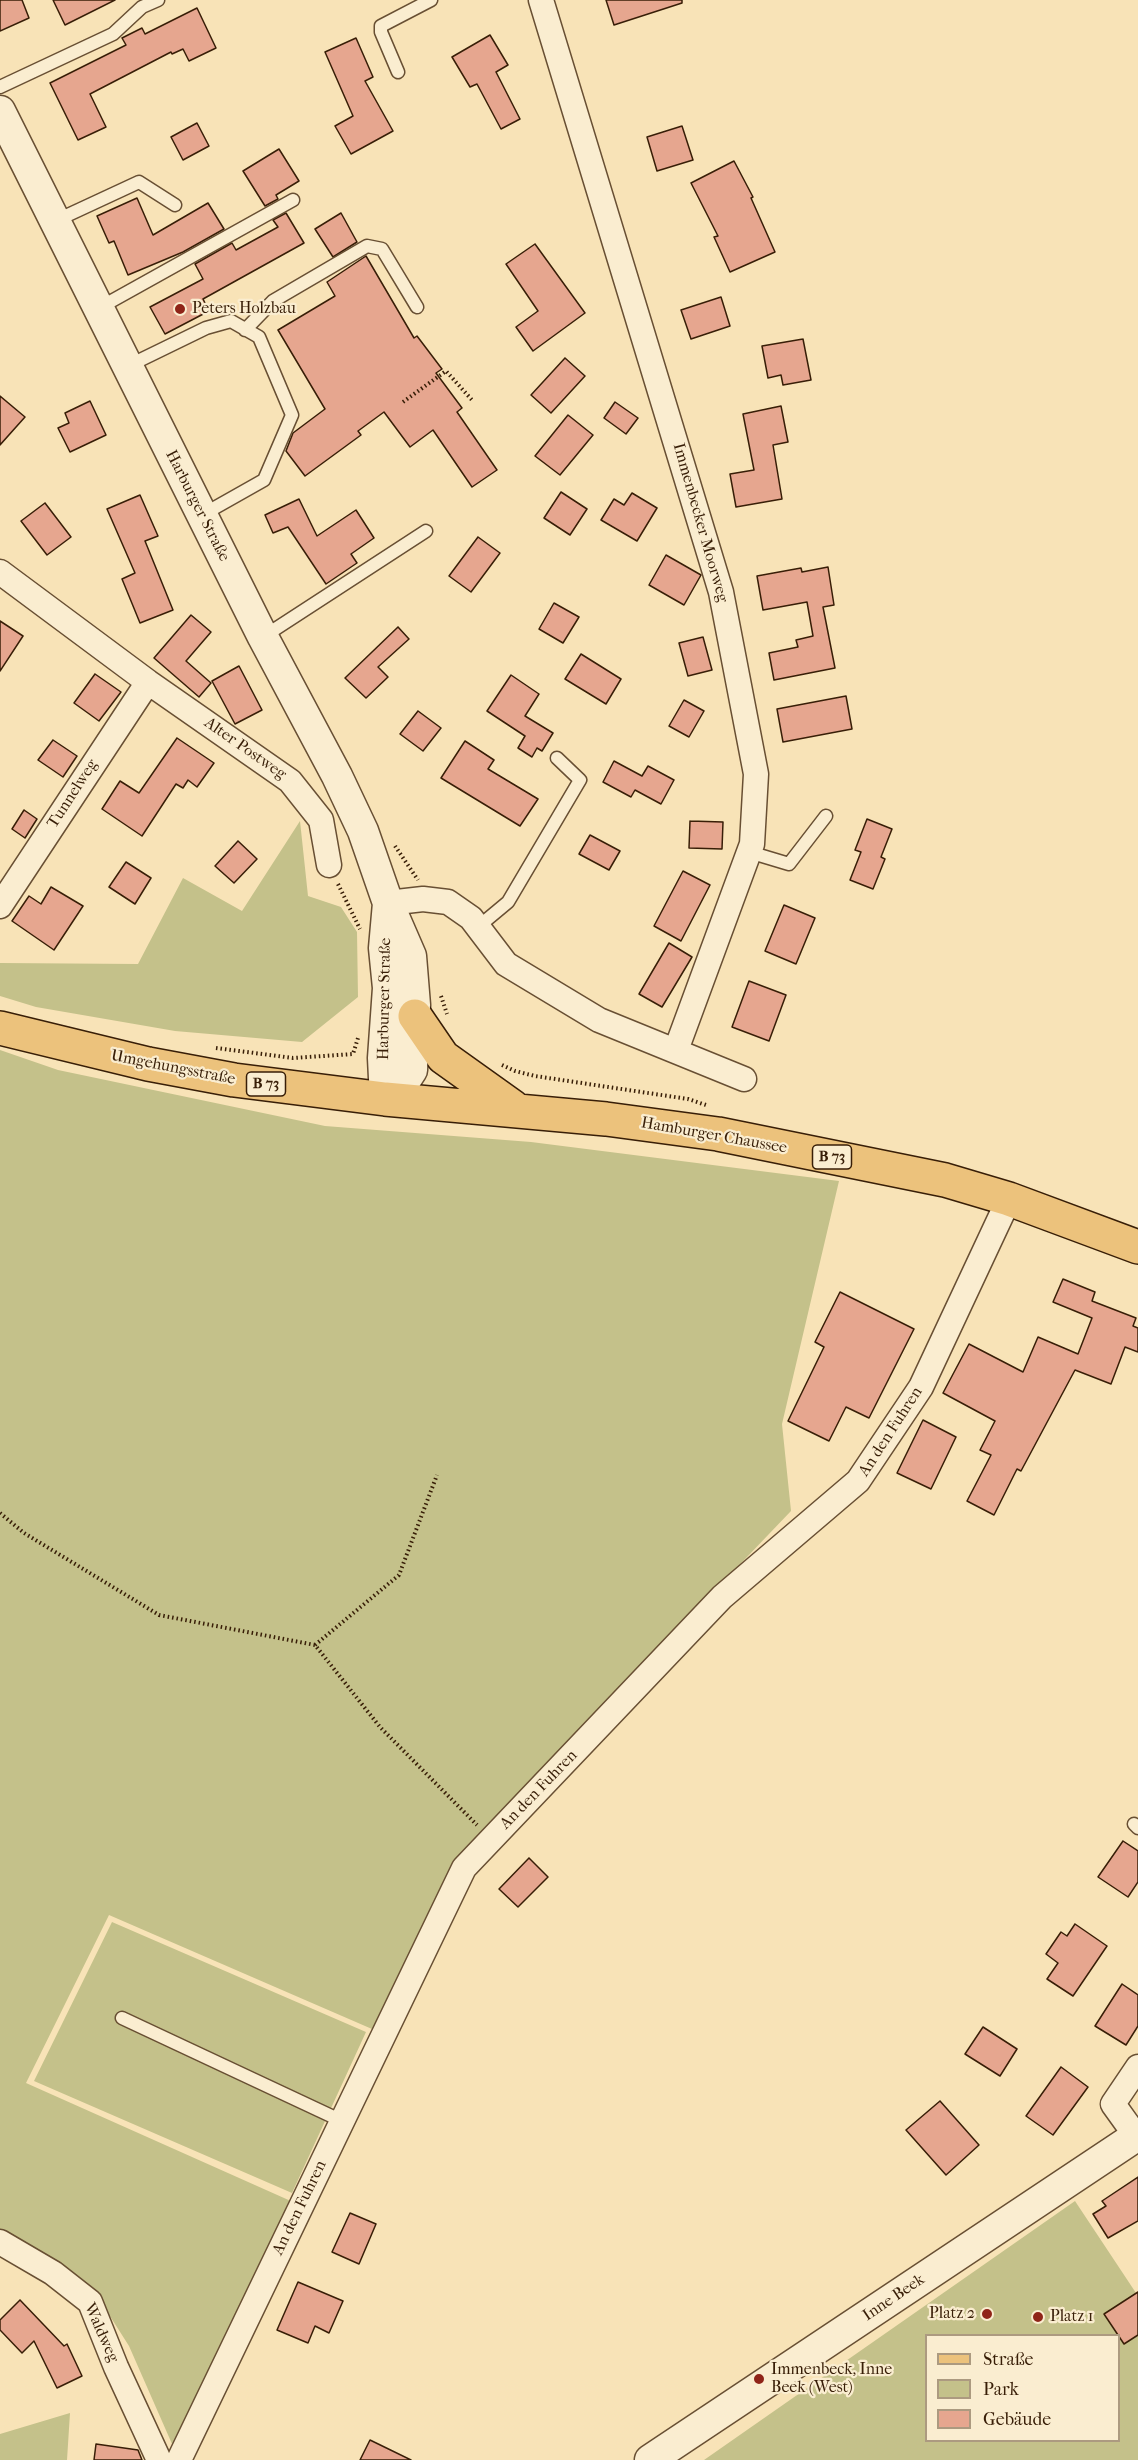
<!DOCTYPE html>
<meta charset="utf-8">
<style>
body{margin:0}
#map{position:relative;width:1138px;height:2460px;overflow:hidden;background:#f8e3b7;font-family:"IM FELL French Canon",serif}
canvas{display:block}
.legend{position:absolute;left:925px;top:2334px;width:195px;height:108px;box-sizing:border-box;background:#faedd0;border:2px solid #ac9a80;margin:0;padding:8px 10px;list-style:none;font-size:18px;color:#381e07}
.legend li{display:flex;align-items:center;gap:12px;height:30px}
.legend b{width:30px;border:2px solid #ac9a80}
</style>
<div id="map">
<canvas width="1138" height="2460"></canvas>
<ul class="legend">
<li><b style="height:8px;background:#ecc27c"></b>Straße</li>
<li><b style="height:16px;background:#c4c18a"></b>Park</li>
<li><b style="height:16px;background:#e6a68f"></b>Gebäude</li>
</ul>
</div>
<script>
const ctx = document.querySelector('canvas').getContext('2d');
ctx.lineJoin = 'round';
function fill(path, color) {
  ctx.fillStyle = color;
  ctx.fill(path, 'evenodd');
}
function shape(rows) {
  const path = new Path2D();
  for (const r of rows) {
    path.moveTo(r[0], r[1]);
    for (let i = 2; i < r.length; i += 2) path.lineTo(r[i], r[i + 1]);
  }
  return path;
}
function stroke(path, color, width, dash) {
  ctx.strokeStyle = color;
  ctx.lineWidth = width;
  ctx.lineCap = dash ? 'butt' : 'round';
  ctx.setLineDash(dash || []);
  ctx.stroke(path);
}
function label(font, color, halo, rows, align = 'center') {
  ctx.font = font + ' "IM FELL French Canon",serif';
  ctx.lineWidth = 4.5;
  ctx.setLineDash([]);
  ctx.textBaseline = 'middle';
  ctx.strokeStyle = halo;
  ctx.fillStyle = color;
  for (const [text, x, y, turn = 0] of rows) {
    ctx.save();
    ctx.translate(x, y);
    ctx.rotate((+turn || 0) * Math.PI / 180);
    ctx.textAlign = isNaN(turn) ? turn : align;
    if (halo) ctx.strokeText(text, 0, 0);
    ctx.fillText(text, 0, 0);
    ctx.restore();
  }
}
const green = shape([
 [300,821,308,896,341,907,357,932,358,997,302,1042,175,1031,36,1007,0,996,0,963,138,964,183,878,242,911],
 [0,1050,58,1070,325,1126,531,1142,839,1181,782,1424,791,1511,481,1835,372,2029,109,1915,26,2083,293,2202,176,2453,129,2346,101,2302,0,2231],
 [112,1922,366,2032,292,2193,34,2081],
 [1075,2201,1138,2296,1138,2460,704,2460],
 [926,2336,1118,2336,1118,2440,926,2440],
 [70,2413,67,2460,0,2460,0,2434]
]);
const building = shape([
 [0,0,22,0,29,18,0,31,0,0],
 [53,0,115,0,65,25,53,0],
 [606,0,682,0,682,3,614,25,606,0],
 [197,8,216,48,189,61,183,49,172,54,171,52,90,94,106,127,78,140,50,83,126,45,122,38,142,28,145,34,197,8],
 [490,35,508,65,496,72,520,119,501,129,477,84,470,87,452,57,490,35],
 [356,38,373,77,365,81,393,131,351,154,335,126,353,116,325,52,356,38],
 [197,123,209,146,183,160,171,137,197,123],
 [682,126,693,160,657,171,647,137,682,126],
 [279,149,299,181,276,195,278,199,265,206,243,171,279,149],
 [734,161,753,197,751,198,775,252,730,272,714,237,718,236,691,183,734,161],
 [137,198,153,235,208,203,224,229,183,252,128,275,114,241,109,243,97,216,137,198],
 [286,213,304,243,203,299,209,311,165,334,150,307,203,279,195,264,232,243,236,250,278,227,273,220,286,213],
 [341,213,357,242,333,257,315,229,341,213],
 [535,244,585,313,533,351,516,327,538,311,506,264,535,244],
 [366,256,414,338,417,336,442,369,436,373,462,408,457,412,497,470,472,487,433,430,410,447,384,412,358,431,361,435,305,476,286,451,293,433,325,409,278,330,335,296,327,282,366,256],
 [721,297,730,326,691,339,681,310,721,297],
 [803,339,811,380,783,385,781,375,768,378,762,346,803,339],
 [565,358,585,376,551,413,531,395,565,358],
 [0,396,25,417,0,445,0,396],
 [90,401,106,435,70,452,58,428,69,423,65,413,90,401],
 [615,402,638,418,626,434,604,418,615,402],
 [781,406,788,442,773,445,782,499,736,507,730,474,754,470,743,414,781,406],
 [568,415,593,435,560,475,535,456,568,415],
 [561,492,587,509,570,535,544,518,561,492],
 [632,493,657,508,637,541,601,520,614,499,624,505,632,493],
 [140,495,158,536,145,541,173,610,140,623,122,579,135,573,107,509,140,495],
 [299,499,317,536,356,510,374,538,351,554,357,563,326,584,288,527,273,533,265,515,299,499],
 [45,503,71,537,47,555,21,521,45,503],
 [478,537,500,553,471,592,449,576,478,537],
 [666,555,701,575,684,605,649,585,666,555],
 [828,567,834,605,823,607,835,668,774,680,769,653,798,647,796,640,813,636,807,602,763,610,757,576,801,568,802,572,828,567],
 [554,603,579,617,563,643,539,629,554,603],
 [191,615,211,632,186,661,211,683,199,697,154,658,191,615],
 [0,621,23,636,0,671,0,621],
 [398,627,409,639,378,667,388,677,366,698,345,678,398,627],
 [703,637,712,670,688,676,679,643,703,637],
 [581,654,621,679,606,704,565,679,581,654],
 [239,666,262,710,235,724,212,681,239,666],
 [95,674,121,692,99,721,74,703,95,674],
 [511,675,539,694,525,716,553,733,542,751,537,748,532,757,518,748,525,736,487,711,511,675],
 [846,696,852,729,783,742,777,709,846,696],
 [684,700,704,711,689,737,669,726,684,700],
 [418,711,441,728,423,751,400,734,418,711],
 [177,738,214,763,197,787,188,780,183,788,176,784,142,836,102,809,120,781,139,793,177,738],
 [53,740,77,756,63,777,38,760,53,740],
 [465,741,494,760,488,769,538,799,520,826,441,778,465,741],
 [614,761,642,776,648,766,674,780,661,804,635,790,631,797,603,782,614,761],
 [24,810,37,819,25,838,12,829,24,810],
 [867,819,892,829,881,857,885,859,873,889,850,880,861,852,855,850,867,819],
 [690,821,723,822,722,849,689,848,690,821],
 [590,835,620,851,609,870,579,854,590,835],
 [238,841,257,859,234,883,215,866,238,841],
 [126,862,151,878,135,904,109,887,126,862],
 [683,871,710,885,681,941,654,926,683,871],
 [51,887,83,906,54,950,12,921,29,896,41,904,51,887],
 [784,905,815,918,796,964,765,951,784,905],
 [669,943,692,957,662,1007,639,994,669,943],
 [749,981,786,995,769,1041,732,1027,749,981],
 [1063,1279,1095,1292,1092,1301,1136,1318,1133,1326,1138,1328,1138,1352,1125,1347,1111,1384,1075,1370,1021,1471,1017,1469,994,1515,967,1501,991,1455,980,1450,995,1421,943,1393,969,1344,1023,1372,1038,1337,1078,1354,1092,1318,1053,1302,1063,1279],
 [840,1292,914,1329,869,1418,846,1407,829,1441,788,1421,824,1347,815,1342,840,1292],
 [923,1420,956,1437,931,1489,897,1473,923,1420],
 [1123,1841,1138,1851,1138,1882,1128,1897,1098,1877,1123,1841],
 [529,1858,548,1877,518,1907,499,1889,529,1858],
 [1075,1924,1107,1946,1073,1996,1047,1979,1058,1963,1046,1954,1061,1932,1067,1936,1075,1924],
 [1122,1984,1138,1995,1138,2026,1126,2045,1095,2026,1122,1984],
 [983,2027,1017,2049,1000,2076,965,2054,983,2027],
 [1061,2067,1088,2087,1053,2135,1026,2116,1061,2067],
 [940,2101,979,2145,946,2175,906,2130,940,2101],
 [1138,2177,1138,2221,1108,2238,1093,2214,1106,2206,1102,2201,1138,2177],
 [350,2213,376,2224,359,2264,332,2252,350,2213],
 [298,2282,343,2301,329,2333,315,2326,308,2343,277,2330,298,2282],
 [1138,2292,1138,2335,1124,2344,1104,2314,1138,2292],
 [20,2300,64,2346,67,2344,82,2376,57,2388,34,2341,22,2353,0,2330,0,2320,20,2300],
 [370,2440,411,2460,360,2460,370,2440],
 [96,2444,138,2450,142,2460,94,2460,96,2444]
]);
const path = shape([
 [403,402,446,371,472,400],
 [395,846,418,880],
 [338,884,360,929],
 [441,996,447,1014],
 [216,1048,293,1058,353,1054,358,1038],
 [502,1065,515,1071,535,1076,688,1099,706,1105],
 [0,1513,24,1533,159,1615,315,1645,380,1727,477,1825],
 [315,1645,399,1575,437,1475]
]);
const service = shape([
 [398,72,381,32,381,26,431,0],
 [0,87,113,34,142,7,158,0],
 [55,221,139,182,175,205],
 [99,308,293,200],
 [245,330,273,301,367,246,382,249,417,307],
 [128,366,206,328,231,321,259,337,292,415,264,480,202,515],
 [263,637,426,531],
 [749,852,789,864,826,816],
 [478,927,508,902,580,780,557,758],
 [1134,1824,1138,1828],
 [122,2018,342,2121]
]);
const minor = shape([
 [541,0,721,592,756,774,752,844,676,1050],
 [0,572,148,682,290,781,321,820,329,865],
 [388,903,423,899,448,902,471,918,506,964,599,1020,744,1079],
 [0,906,148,682],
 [1136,2136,1113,2104,1138,2067],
 [0,2242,53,2273,90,2302,116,2367,159,2460],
 [179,2460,464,1868,722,1597,858,1481,921,1387,1009,1199]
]);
const tertiary = shape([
 [0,111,263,637,337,776,363,831,388,903,411,956,415,1005,412,1070,399,1090,385,1099],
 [385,1099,383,1058,388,988,384,948,388,903],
 [650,2460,1138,2135]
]);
const primary = shape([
 [415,1016,443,1057,513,1107],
 [0,1028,148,1064,234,1080,385,1099,606,1119,718,1134,945,1180,1009,1199,1138,1247]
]);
const markers = [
 [180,309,6,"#8f2418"],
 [987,2314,6,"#8f2418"],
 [1038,2317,6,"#8f2418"],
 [759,2379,6,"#8f2418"]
];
const shields = [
 [266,1084,39],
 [832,1157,39]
];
const shieldNames = [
 ["B 73",266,1084],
 ["B 73",832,1157]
];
const poiNames = [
 ["Peters Holzbau",192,309],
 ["Platz 2",975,2314,"right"],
 ["Platz 1",1050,2317],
 ["Immenbeck, Inne",771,2370],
 ["Beek (West)",771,2388]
];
const streetNames = [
 ["Harburger Straße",197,506,63],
 ["Immenbecker Moorweg",700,523,74],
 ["Alter Postweg",245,749,35],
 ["Tunnelweg",73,794,-57],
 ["Harburger Straße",385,999,-89],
 ["Umgehungsstraße",173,1068,11],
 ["Hamburger Chaussee",714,1136,10],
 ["An den Fuhren",891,1432,-57],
 ["An den Fuhren",539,1790,-46],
 ["An den Fuhren",300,2208,-64],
 ["Inne Beek",894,2298,-34],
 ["Waldweg",101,2333,66]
];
fill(green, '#c4c18a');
fill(building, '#e6a68f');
stroke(building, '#381e07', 1.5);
stroke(service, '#684f33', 15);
stroke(minor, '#684f33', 27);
stroke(tertiary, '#684f33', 33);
stroke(primary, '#381e07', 36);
stroke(path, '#381e07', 4, [1.5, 3]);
stroke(service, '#faedd0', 12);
stroke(minor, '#faedd0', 24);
stroke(tertiary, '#faedd0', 30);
stroke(primary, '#ecc27c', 33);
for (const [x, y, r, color] of markers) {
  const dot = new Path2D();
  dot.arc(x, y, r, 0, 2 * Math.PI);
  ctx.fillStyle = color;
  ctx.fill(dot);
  stroke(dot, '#faedd0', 2);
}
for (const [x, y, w] of shields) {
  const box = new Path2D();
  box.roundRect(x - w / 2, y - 12, w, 24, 4.5);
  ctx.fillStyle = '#faedd0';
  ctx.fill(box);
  stroke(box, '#381e07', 1.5);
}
label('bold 15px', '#381e07', null, shieldNames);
label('16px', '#381e07', '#faedd0', poiNames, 'left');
label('16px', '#381e07', '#faedd0', streetNames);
</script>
